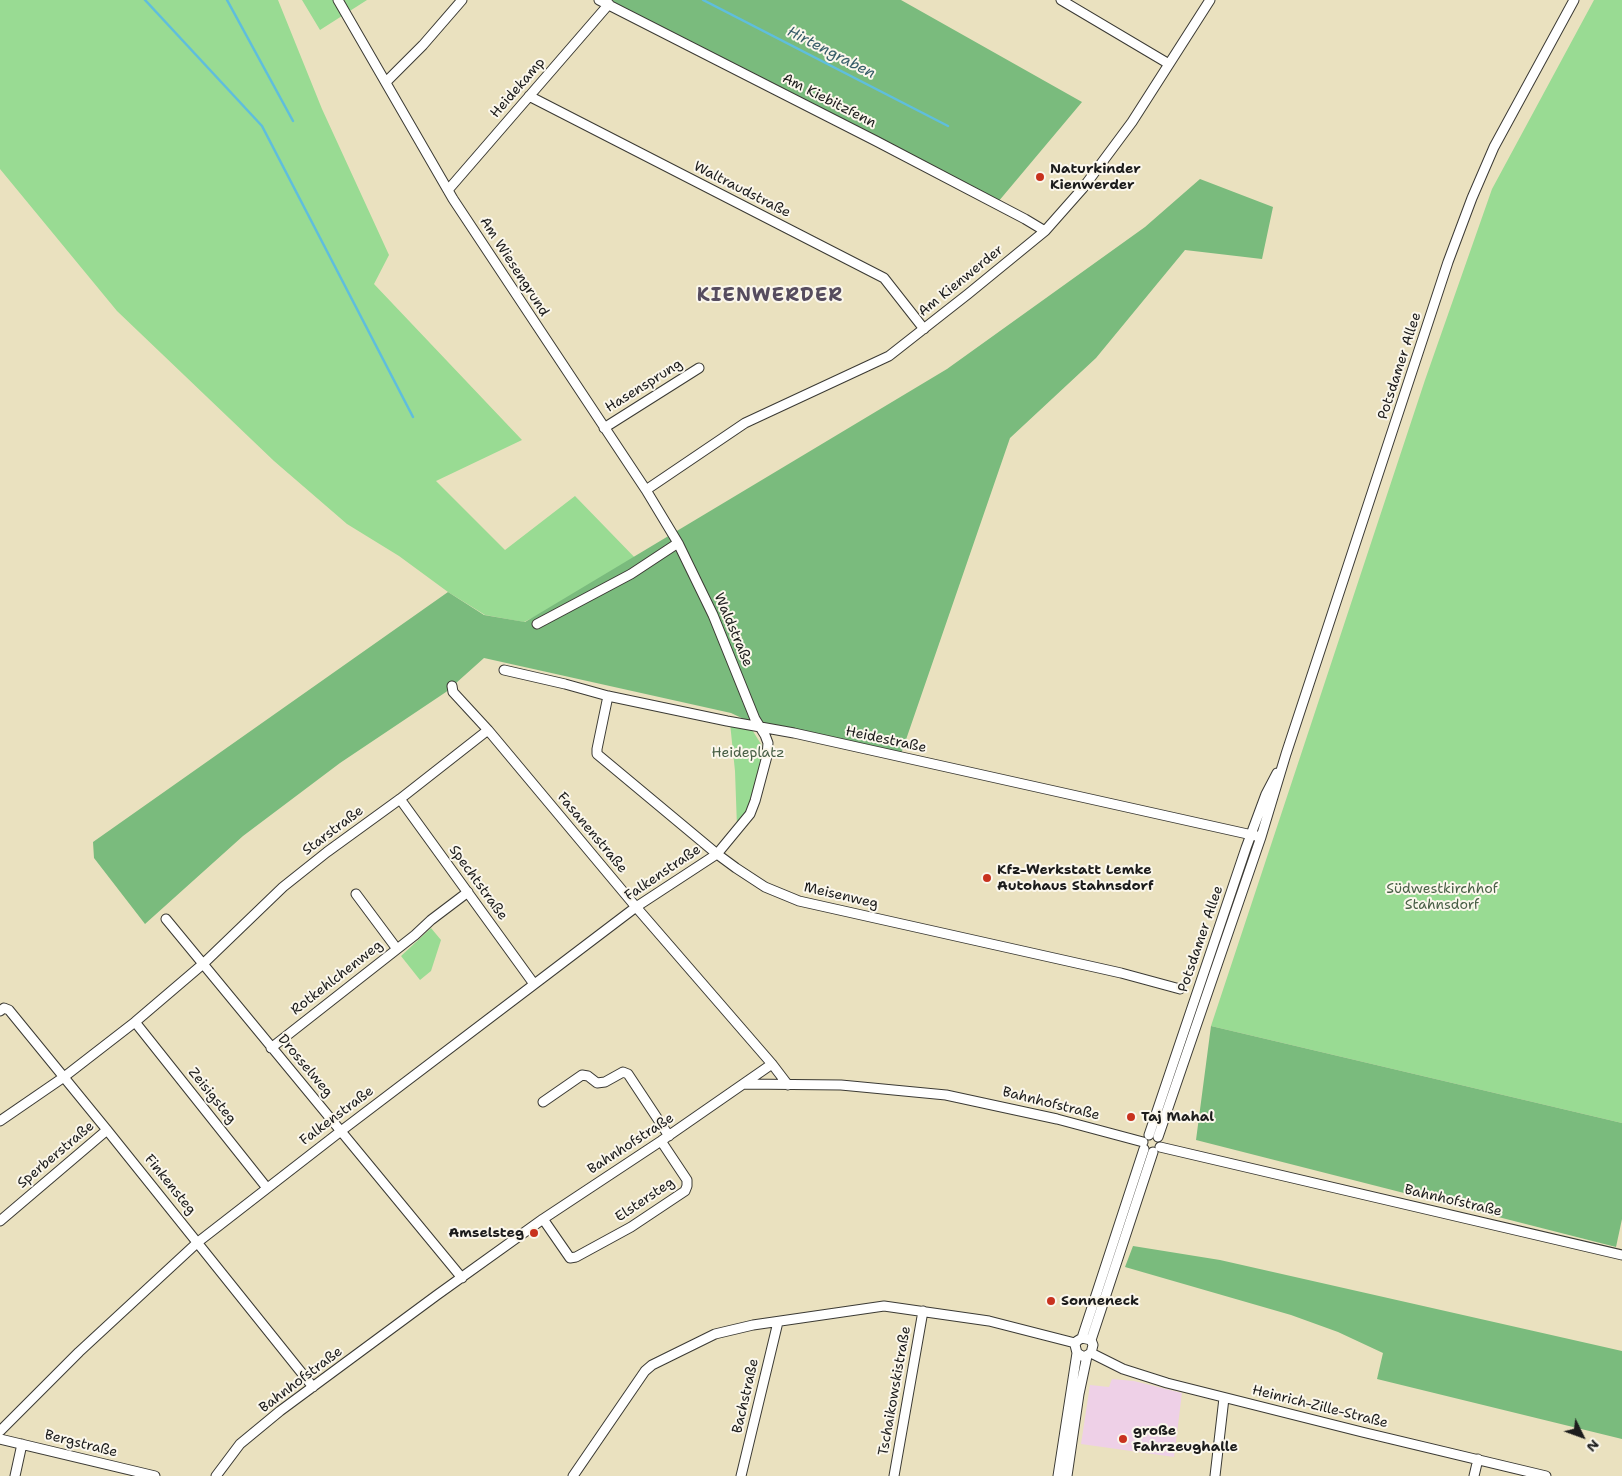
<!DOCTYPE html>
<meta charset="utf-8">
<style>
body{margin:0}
#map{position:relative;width:1622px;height:1476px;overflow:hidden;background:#eae1bf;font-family:"Shantell Sans",sans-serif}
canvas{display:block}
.north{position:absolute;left:1557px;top:1411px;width:50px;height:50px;-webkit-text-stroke:4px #fbf7ec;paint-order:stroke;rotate:132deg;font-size:14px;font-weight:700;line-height:20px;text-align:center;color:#1c1c1c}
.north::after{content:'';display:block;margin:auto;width:18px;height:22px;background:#1c1c1c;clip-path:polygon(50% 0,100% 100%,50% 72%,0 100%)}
</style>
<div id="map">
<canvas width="1622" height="1476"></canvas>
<div class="north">N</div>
</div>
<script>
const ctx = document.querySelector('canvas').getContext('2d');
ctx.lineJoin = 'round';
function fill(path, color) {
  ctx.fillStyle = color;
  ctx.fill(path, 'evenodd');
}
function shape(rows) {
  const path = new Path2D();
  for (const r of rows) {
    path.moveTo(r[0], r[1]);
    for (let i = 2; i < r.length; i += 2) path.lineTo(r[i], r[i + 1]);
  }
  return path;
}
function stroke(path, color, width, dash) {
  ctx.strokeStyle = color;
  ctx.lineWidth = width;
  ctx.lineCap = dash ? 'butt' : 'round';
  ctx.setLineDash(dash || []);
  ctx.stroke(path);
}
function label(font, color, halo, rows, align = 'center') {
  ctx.font = font + ' "Shantell Sans",sans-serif';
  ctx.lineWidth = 4;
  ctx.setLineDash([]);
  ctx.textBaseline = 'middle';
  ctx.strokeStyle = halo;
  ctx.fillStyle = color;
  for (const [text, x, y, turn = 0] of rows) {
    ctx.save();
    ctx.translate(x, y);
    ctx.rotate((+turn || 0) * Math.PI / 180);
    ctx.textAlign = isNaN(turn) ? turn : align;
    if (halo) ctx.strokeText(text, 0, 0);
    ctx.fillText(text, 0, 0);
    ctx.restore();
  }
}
const built = shape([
 [1112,1379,1134,1381,1182,1393,1174,1457,1081,1444,1090,1385,1109,1387]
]);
const green = shape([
 [0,0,278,0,322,109,389,255,374,284,522,440,436,481,505,550,575,496,641,564,524,622,485,615,448,592,399,556,347,524,274,461,117,311,0,169],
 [302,0,367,0,320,30],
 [1594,0,1622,0,1622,1123,1211,1026,1425,380,1492,189],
 [730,723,751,728,764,749,754,800,737,827,735,771],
 [431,928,441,940,431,971,420,980,401,956]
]);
const forest = shape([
 [605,0,901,0,1082,102,998,202],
 [1200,179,1273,207,1262,259,1185,250,1096,358,1010,438,900,757,761,727,731,713,484,658,446,692,340,763,243,836,145,924,94,858,93,842,448,592,484,615,525,622,947,369,1145,227],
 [1211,1026,1622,1123,1622,1219,1616,1247,1196,1140],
 [1133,1246,1220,1260,1622,1351,1622,1439,1377,1379,1383,1353,1338,1332,1291,1315,1125,1267]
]);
const stream = shape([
 [145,0,262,126,413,417],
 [227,0,293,121],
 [703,0,948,126]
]);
const minor = shape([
 [599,0,876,141,1025,219,1045,231],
 [1061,0,1169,64],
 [386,82,423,45,462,0],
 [529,96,884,278,924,329],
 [448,190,609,4],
 [604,428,699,368],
 [646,490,745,423,889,356,968,294,1045,231,1083,188,1132,122,1210,0],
 [537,624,631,574,678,543],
 [504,670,565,684,608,696,727,721,794,733,1261,837],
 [452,686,453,692,488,730,636,907,772,1064,788,1085],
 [608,696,597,749,597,754,717,854,736,868,765,887,799,901,1121,973,1180,989],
 [400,799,534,984],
 [356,894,397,949],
 [166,919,462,1278],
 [0,1011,4,1008,9,1010,107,1130,313,1387],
 [135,1022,267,1188],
 [271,1048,415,935,431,920,468,892],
 [744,1084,841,1085,946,1095,1057,1119,1143,1142],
 [543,1102,582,1075,588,1076,597,1083,605,1082,623,1072,628,1074,669,1136],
 [0,1121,64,1077,135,1022,203,964,283,887,327,852,400,799,488,730],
 [1149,1135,1246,848,1266,794,1277,773],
 [1158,1137,1261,837,1286,754,1448,262,1472,198,1494,147,1574,0],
 [1160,1147,1622,1255],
 [543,1219,570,1258,576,1257,631,1227,685,1191,687,1186,687,1180,661,1141],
 [0,1221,107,1130],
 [1082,1338,1144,1149],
 [1091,1340,1153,1152],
 [1091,1353,1123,1369,1167,1383,1362,1432,1546,1476],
 [0,1431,79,1352,198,1242,341,1131,636,907,717,854,750,814,755,801,767,756,768,743,765,735,755,719,713,615,678,543,646,490,453,199,338,0],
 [0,1439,155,1476],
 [15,1476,22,1444],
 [216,1476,240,1444,280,1411,437,1295,543,1219,661,1141,772,1064],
 [573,1476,645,1371,652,1365,715,1334,753,1325,884,1306,989,1321,1075,1343],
 [741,1476,778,1322],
 [894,1476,923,1311],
 [1058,1476,1077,1353,1075,1345,1077,1341,1082,1338,1091,1340,1093,1345,1091,1353,1084,1357,1077,1353],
 [1067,1476,1079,1394,1087,1356],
 [1215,1476,1224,1398],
 [1474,1476,1478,1459]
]);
const markers = [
 [1040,177,5,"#c8321e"],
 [987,878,5,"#c8321e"],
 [1131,1117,5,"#c8321e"],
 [534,1233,5,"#c8321e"],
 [1051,1301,5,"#c8321e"],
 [1123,1439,5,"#c8321e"]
];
const streetNames = [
 ["Heidekamp",518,88,-49],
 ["Am Kiebitzfenn",829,101,27],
 ["Waltraudstraße",742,190,27],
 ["Am Wiesengrund",514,267,57],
 ["Am Kienwerder",961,281,-39],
 ["Potsdamer Allee",1400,366,-72],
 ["Hasensprung",644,386,-32],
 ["Waldstraße",733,630,67],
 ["Heidestraße",886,740,12],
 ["Starstraße",333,831,-37],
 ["Fasanenstraße",592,833,50],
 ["Falkenstraße",663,873,-34],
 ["Spechtstraße",478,883,54],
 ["Meisenweg",841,896,13],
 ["Potsdamer Allee",1201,939,-71],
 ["Rotkehlchenweg",337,978,-38],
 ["Drosselweg",305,1066,50],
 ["Zeisigsteg",212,1096,51],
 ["Bahnhofstraße",1051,1104,14],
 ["Falkenstraße",337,1116,-37],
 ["Bahnhofstraße",631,1144,-33],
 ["Sperberstraße",56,1155,-40],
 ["Finkensteg",170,1185,51],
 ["Elstersteg",645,1200,-34],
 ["Bahnhofstraße",1453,1201,13],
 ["Bahnhofstraße",301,1380,-37],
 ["Tschaikowskistraße",895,1391,-80],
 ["Bachstraße",746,1396,-77],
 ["Heinrich-Zille-Straße",1320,1407,14],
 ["Bergstraße",81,1444,14]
];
const poiNames = [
 ["Naturkinder",1050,169],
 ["Kienwerder",1050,185],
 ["Kfz-Werkstatt Lemke",997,870],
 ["Autohaus Stahnsdorf",997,886],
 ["Taj Mahal",1141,1117],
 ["Amselsteg",524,1233,"right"],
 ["Sonneneck",1061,1301],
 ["große",1133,1431],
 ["Fahrzeughalle",1133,1447]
];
const parkNames = [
 ["Heideplatz",748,753],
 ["Südwestkirchhof",1442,889],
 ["Stahnsdorf",1442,905]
];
const waterNames = [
 ["Hirtengraben",831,53,27]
];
const districtNames = [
 ["KIENWERDER",770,296]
];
fill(built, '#eed0e7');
fill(green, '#99db93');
fill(forest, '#7abb7d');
stroke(stream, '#5fbedd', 2.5);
stroke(minor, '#3b3a34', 11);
stroke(minor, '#fff', 9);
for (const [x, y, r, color] of markers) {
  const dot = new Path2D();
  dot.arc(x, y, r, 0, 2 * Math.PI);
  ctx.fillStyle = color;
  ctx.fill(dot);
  stroke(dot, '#fbf7ec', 2);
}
label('14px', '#1c1c1c', '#fbf7ec', streetNames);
label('bold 14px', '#1c1c1c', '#fbf7ec', poiNames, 'left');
label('14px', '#485f46', '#fbf7ec', parkNames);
label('italic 15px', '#375d69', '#fbf7ec', waterNames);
ctx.letterSpacing = '1px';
label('bold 19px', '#564c5e', '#fbf7ec', districtNames);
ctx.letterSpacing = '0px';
</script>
